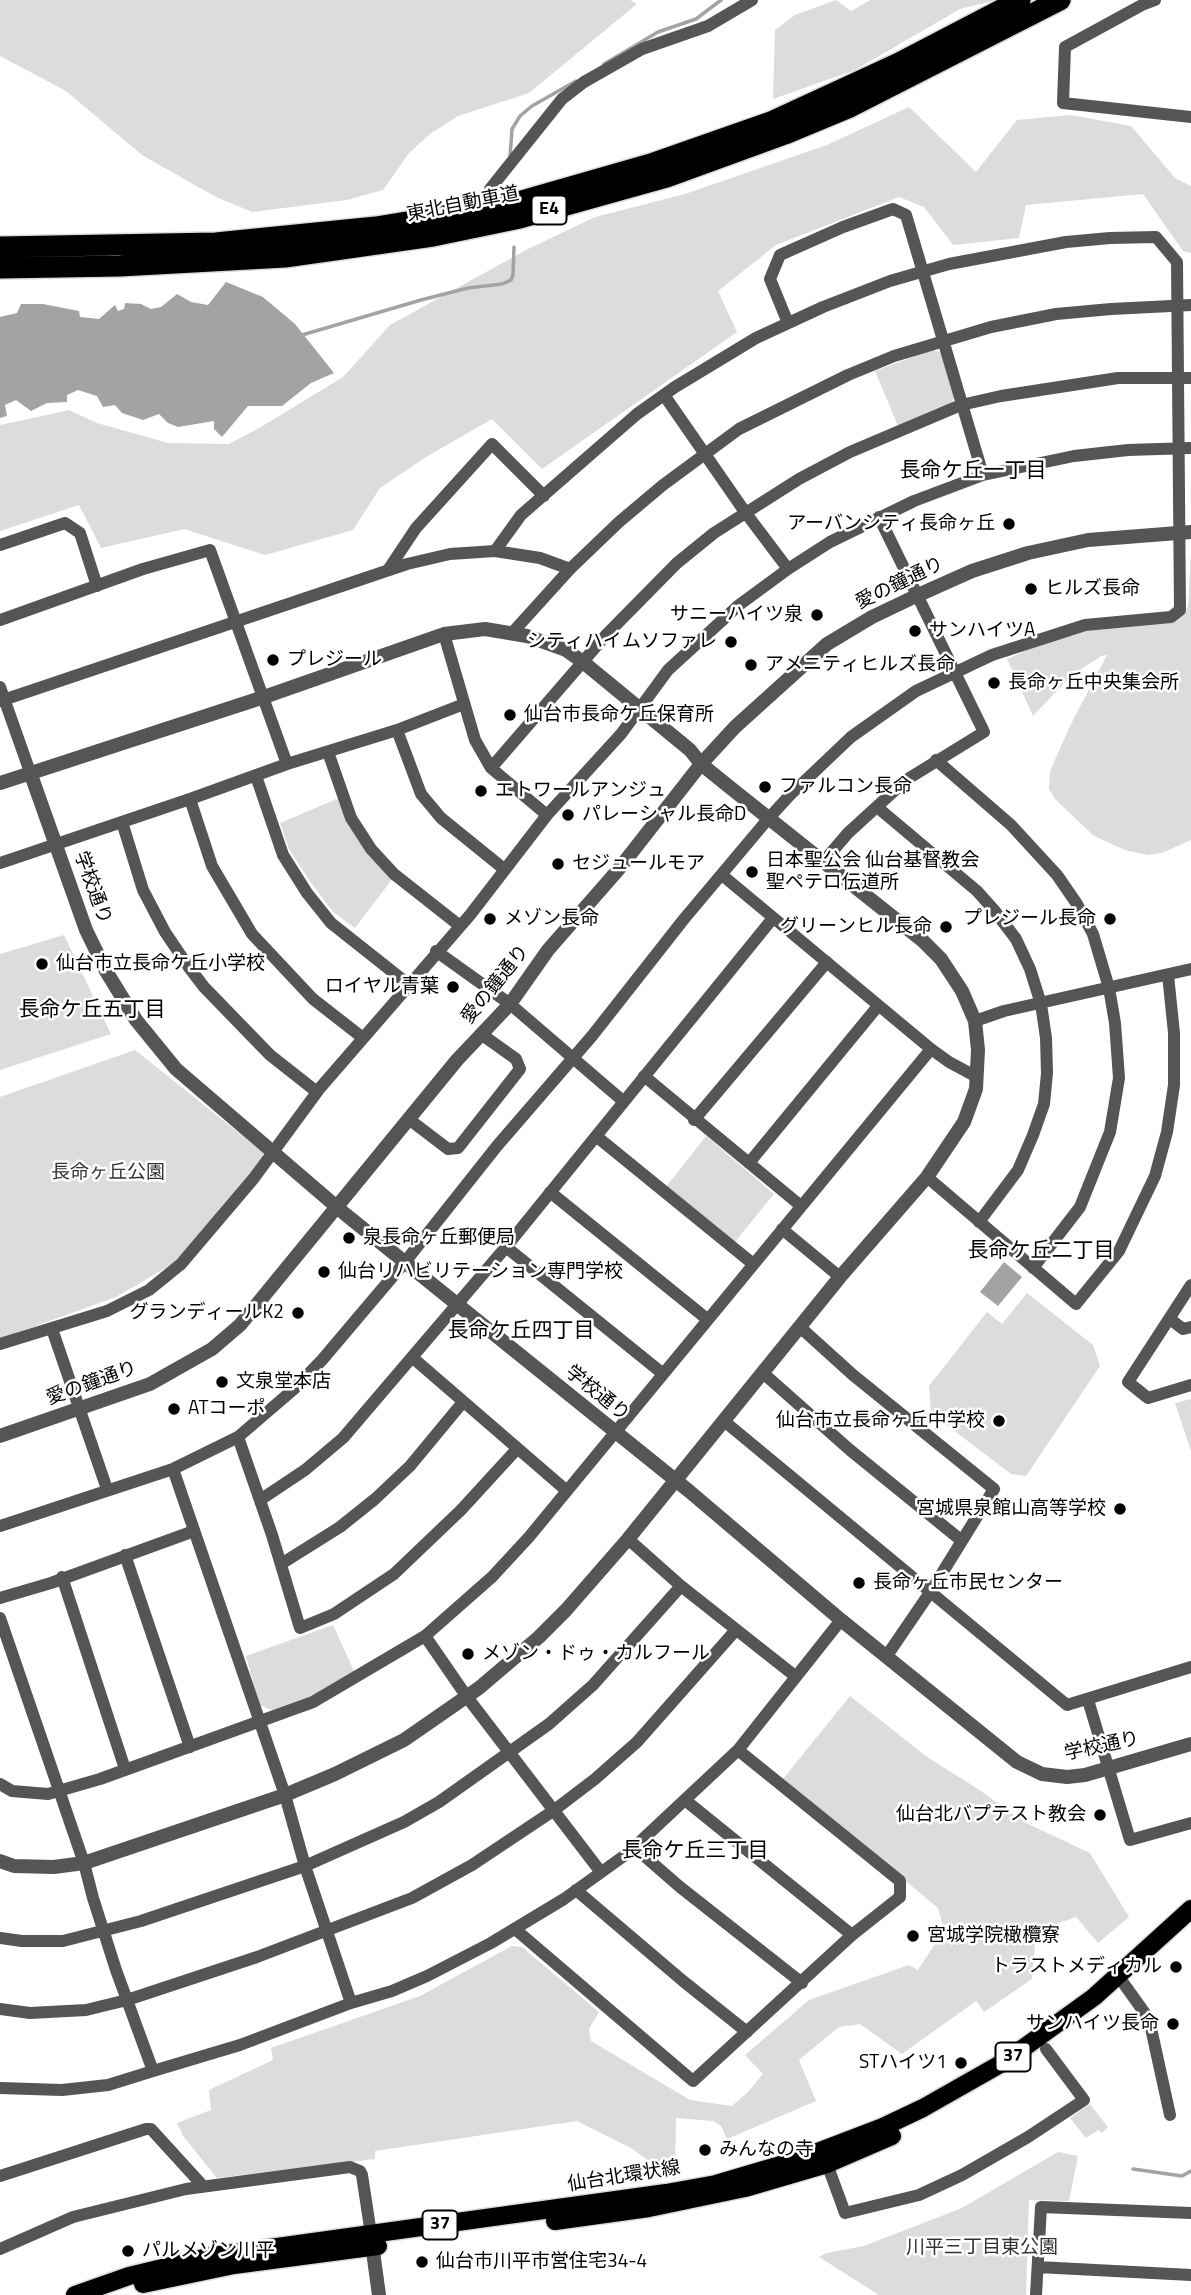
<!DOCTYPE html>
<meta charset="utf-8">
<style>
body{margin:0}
canvas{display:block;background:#fff}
</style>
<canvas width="1191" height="2295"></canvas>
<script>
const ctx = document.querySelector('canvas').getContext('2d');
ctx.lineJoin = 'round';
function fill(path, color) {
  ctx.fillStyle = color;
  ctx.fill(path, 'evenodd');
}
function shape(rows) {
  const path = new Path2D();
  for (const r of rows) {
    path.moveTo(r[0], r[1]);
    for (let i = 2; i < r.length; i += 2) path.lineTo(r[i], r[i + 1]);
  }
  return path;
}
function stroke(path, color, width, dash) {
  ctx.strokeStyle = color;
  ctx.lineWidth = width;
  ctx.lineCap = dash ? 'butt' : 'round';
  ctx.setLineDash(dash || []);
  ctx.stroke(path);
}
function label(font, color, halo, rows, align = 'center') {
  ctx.font = font + ' "Titillium Web","Noto Sans JP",sans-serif';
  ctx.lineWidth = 5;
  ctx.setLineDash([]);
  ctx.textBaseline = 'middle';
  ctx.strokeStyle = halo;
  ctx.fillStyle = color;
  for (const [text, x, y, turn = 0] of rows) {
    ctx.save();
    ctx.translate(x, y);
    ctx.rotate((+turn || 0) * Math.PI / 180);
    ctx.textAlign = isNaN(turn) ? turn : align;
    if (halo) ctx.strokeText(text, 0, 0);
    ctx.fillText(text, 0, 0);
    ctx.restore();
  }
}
const green = shape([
 [0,0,630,0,637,4,529,93,458,116,430,134,409,153,383,190,347,200,252,212,214,196,142,155,66,91,0,56],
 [836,0,851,11,870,0,997,0,960,9,855,70,773,99,775,30,795,15],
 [909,107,976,172,1017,120,1071,115,1131,126,1175,178,1191,186,1191,253,1183,251,1143,194,1026,205,1019,238,953,245,924,207,899,197,776,245,718,291,737,332,542,469,492,419,426,457,380,488,353,530,265,555,184,529,101,548,79,505,0,531,0,425,69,410,97,423,168,443,229,444,261,427,343,377,390,325,526,250,595,217,685,194,827,145],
 [931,350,940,352,955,396,950,406,898,426,875,371],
 [1191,550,1191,840,1162,853,1147,855,1125,850,1094,836,1055,799,1049,789,1050,771,1070,726,1107,655,1101,656,1071,676,1033,716,1007,659,1055,638,1087,630,1184,614,1188,606],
 [339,798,393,878,355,928,333,912,309,880,289,849,280,823],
 [64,935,111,1034,0,1070,0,954],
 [135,1050,264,1153,261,1158,263,1159,174,1263,116,1297,0,1339,0,1097],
 [706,1136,774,1194,734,1243,666,1187],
 [1027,1293,1093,1345,1100,1366,1026,1476,1011,1474,931,1413,929,1386,987,1312,1002,1324],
 [1191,1399,1191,1451,1175,1403],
 [333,1625,354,1671,314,1695,272,1710,259,1705,246,1656],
 [850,1696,927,1757,978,1789,1024,1822,1090,1853,1129,1917,1098,1943,1076,1917,1036,1931,1032,1979,984,2012,976,2001,902,2054,860,2024,839,2027,799,2060,816,2101,727,2139,721,2126,713,2121,676,2118,675,2180,631,2148,577,2121,375,2151,375,2159,217,2178,183,2136,177,2123,211,2110,209,2090,273,2060,271,2048,420,1996,512,1946,522,1947,599,2012,589,2029,591,2041,690,2100,732,2106,748,2092,763,2074,745,2055,809,2000,909,1965,918,1970,944,1930,938,1908,783,1779],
 [1090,2104,1108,2127,1102,2133,1098,2130,1086,2138,1070,2118],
 [1058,2152,1078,2156,1069,2201,1029,2200,1026,2295,879,2295,819,2257,826,2253,864,2246,962,2208]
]);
const water = shape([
 [226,282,263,297,295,324,334,373,311,383,282,406,248,406,222,437,214,429,214,421,178,427,168,423,159,414,143,420,122,413,115,405,103,407,97,396,78,390,67,395,67,402,47,403,31,411,16,400,5,405,7,416,0,418,0,317,17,313,21,304,43,304,79,311,80,317,99,319,115,305,118,311,124,309,125,303,141,304,151,309,161,307,177,294,191,302,208,305],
 [1004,1262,1022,1277,998,1306,980,1292]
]);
const stream = shape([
 [604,64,658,32,696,19,721,0],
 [510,157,512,129,520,116,532,106,576,81],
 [302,335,421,300,468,288,502,284,511,280,513,275,514,247],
 [1133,2169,1182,2176,1191,2171]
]);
const minor = shape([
 [1155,0,1142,5,1065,47,1063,103,1191,117],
 [490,189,562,99,584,82,642,49,708,26,752,0],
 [788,323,770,279,780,255,843,227,893,209,906,215,983,475],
 [664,395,745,512,788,569],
 [0,545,65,523,80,533,97,586],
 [388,570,416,528,492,444,544,496],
 [0,620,143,569,210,550,287,764],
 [512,633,570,569,619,522,663,485,739,429,848,375,894,356,991,327,1056,314,1111,309,1191,305],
 [444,634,475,740,491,768,547,815],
 [0,687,30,772],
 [0,701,407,564,450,554,495,551,540,558,570,569],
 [397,730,421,794,441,818,504,869],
 [328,752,351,818,371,849,394,874,460,926],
 [936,760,1011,825,1057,875,1077,904,1093,934,1109,988,1115,1023,1119,1078,1110,1132,1080,1207,1033,1268],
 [491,768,606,635,677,563,714,533,799,479,850,452,961,405,1001,396,1118,378,1191,378],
 [256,776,283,855,307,893,331,923,408,984],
 [190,799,212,866,252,934,313,999,363,1038],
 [877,807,977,891,994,910,1016,939,1030,969,1041,1004,1046,1038,1047,1073,1044,1104,1033,1135,1018,1170,979,1222],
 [122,822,143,890,165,932,188,966,204,987,270,1055,317,1092],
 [824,861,848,833,906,780,984,732,879,517],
 [0,863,190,799,287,764,397,730,464,704],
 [722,875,931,1049,949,1062,977,1077],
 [436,951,510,1004,623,1101],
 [975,1021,1004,1011,1191,969],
 [644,1076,801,1206],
 [410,1120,448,1149,458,1148,520,1069,516,1059,481,1034],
 [694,1120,827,962],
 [596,1136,752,1263],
 [749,1163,878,1006],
 [927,1177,1076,1304,1119,1251,1155,1176,1167,1132,1174,1085,1174,1033,1168,975],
 [550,1192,707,1319],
 [782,1229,840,1277],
 [506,1247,662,1373],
 [1191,1285,1128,1382,1148,1398,1191,1385],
 [1170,1319,1183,1329,1191,1327],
 [801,1328,853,1375,994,1489,931,1591,886,1657],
 [52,1329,107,1489],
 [0,1344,107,1311,149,1290,181,1264,254,1178,320,1088,470,915,547,815,621,734,668,670,739,605,788,569,830,542,914,501,983,475,1074,456,1128,450,1191,448],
 [413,1358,567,1491],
 [763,1373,850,1450,962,1541],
 [724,1421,1067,1705,1191,1667],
 [238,1437,272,1535,300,1628,334,1614,394,1574,461,1510,517,1449],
 [173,1469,285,1795,305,1866,351,2003],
 [260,1500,305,1470,343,1438,506,1247,773,918],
 [0,1526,173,1469,238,1437,294,1389,322,1360,405,1262,497,1146,592,1036,684,919,768,819,790,795,851,737,916,691,992,655,1085,625,1171,617,1180,610,1177,262,1156,237,1110,238,1066,242,949,264,890,281,823,307,756,338,675,387,637,414,521,515,495,551],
 [628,1539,681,1586,795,1676],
 [125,1555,190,1747],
 [281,1564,340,1527,375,1499,410,1466,463,1402],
 [62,1577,125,1769],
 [0,1598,51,1583,194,1531],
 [0,1618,84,1863,93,1898,116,1970,153,2071],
 [425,1636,467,1697,600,1871],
 [1088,1700,1130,1840,1191,1823],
 [0,1784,12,1791,48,1794,100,1779,313,1702,425,1636,492,1577,529,1537,931,1049],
 [685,1800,852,1935],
 [634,1847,680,1887,802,1983],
 [576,1890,683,1981,747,2032],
 [515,1929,693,2081,852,1935,900,1897,900,1881,738,1750],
 [0,1938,22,1941,63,1941,141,1921,305,1866,404,1822,439,1802,549,1724,593,1685,681,1586],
 [1124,1984,1149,2019,1170,2115],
 [0,2009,30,2013,86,2010,127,2000,257,1957,412,1898,472,1865,553,1811,595,1779,637,1742,735,1631],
 [0,2088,62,2090,108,2085,153,2071,240,2045,351,2003,392,1991,427,1976,491,1943,564,1899,628,1853,738,1750,841,1620],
 [827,2164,845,2213,919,2195,962,2175,1028,2137,1084,2100,1046,2049],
 [0,2176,146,2129,151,2129,203,2186],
 [0,2249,73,2217,186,2189,350,2167,360,2171,362,2175,371,2234],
 [1038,2267,1191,2275],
 [1036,2295,1041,2207,1191,2213]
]);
const tertiary = shape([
 [30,772,86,930,106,971,136,1020,176,1069,345,1214,689,1491,841,1620,1017,1762,1042,1774,1067,1777,1085,1775,1191,1744],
 [0,783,264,697,444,634,485,629,527,636,566,650,583,662,690,750,701,764,732,789,923,941,941,959,962,991,975,1021,978,1050,976,1089,964,1122,927,1177,840,1277,628,1539,566,1610,539,1637,479,1688,404,1740,335,1774,285,1795,84,1863,54,1867,14,1866,0,1861],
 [0,1436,150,1384,212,1349,240,1325,457,1060,510,1004,548,950,618,870,701,764,735,727,827,644,872,617,916,596,972,571,1028,553,1088,540,1191,532],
 [371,2237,379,2295]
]);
const primary = shape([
 [555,2221,649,2208,745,2188,827,2164,892,2136],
 [143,2284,234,2265,378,2246],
 [75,2295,129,2276,212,2256,666,2193,716,2184,794,2161,883,2127,923,2108,1004,2062,1094,1997,1191,1909]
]);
const motorway = shape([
 [0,247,216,243,376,227,504,206,654,163,771,122,899,63,1020,0],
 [0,268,120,266,285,257,433,236,520,218,667,177,785,134,850,107,1060,0]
]);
const markers = [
 [1009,524,7,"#000"],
 [1031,589,7,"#000"],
 [817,615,7,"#000"],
 [915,631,7,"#000"],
 [731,642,7,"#000"],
 [273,660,7,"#000"],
 [751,665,7,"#000"],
 [994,683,7,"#000"],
 [510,715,7,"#000"],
 [765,787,7,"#000"],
 [481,791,7,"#000"],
 [568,815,7,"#000"],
 [558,864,7,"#000"],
 [752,872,7,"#000"],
 [490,919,7,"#000"],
 [1110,919,7,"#000"],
 [946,927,7,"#000"],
 [42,964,7,"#000"],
 [453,987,7,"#000"],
 [349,1238,7,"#000"],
 [324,1272,7,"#000"],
 [298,1313,7,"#000"],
 [222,1382,7,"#000"],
 [174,1409,7,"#000"],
 [999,1421,7,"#000"],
 [1120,1509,7,"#000"],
 [859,1583,7,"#000"],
 [468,1654,7,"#000"],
 [1100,1815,7,"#000"],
 [913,1936,7,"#000"],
 [1176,1967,7,"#000"],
 [1173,2024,7,"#000"],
 [961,2063,7,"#000"],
 [705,2150,7,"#000"],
 [128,2251,7,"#000"],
 [422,2262,7,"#000"]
];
const shields = [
 [549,210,35],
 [1013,2057,35],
 [440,2225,35]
];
const shieldNames = [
 ["E4",549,210],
 ["37",1013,2057],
 ["37",440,2225]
];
const streetNames = [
 ["東北自動車道",463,205,-11],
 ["愛の鐘通り",900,584,-26],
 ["学校通り",92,888,70],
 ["愛の鐘通り",496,985,-51],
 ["愛の鐘通り",92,1384,-20],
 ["学校通り",597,1394,39],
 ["学校通り",1102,1747,-12],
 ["仙台北環状線",624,2177,-9]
];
const poiNames = [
 ["アーバンシティ長命ヶ丘",995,524,"right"],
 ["ヒルズ長命",1045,589],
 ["サニーハイツ泉",803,615,"right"],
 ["サンハイツA",929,631],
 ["シティハイムソファレ",717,642,"right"],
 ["プレジール",287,660],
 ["アメニティヒルズ長命",765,665],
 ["長命ヶ丘中央集会所",1008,683],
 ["仙台市長命ケ丘保育所",524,715],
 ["ファルコン長命",779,787],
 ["エトワールアンジュ",495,791],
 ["パレーシャル長命D",582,815],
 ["日本聖公会 仙台基督教会",766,861],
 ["聖ペテロ伝道所",766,883],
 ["セジュールモア",572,864],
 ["メゾン長命",504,919],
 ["プレジール長命",1096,919,"right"],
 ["グリーンヒル長命",932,927,"right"],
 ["仙台市立長命ケ丘小学校",56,964],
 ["ロイヤル青葉",439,987,"right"],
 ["泉長命ヶ丘郵便局",363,1238],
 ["仙台リハビリテーション専門学校",338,1272],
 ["グランディールK2",284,1313,"right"],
 ["文泉堂本店",236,1382],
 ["ATコーポ",188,1409],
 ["仙台市立長命ヶ丘中学校",985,1421,"right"],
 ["宮城県泉館山高等学校",1106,1509,"right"],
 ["長命ヶ丘市民センター",873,1583],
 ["メゾン・ドゥ・カルフール",482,1654],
 ["仙台北バプテスト教会",1086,1815,"right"],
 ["宮城学院橄欖寮",927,1936],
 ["トラストメディカル",1162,1967,"right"],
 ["サンハイツ長命",1159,2024,"right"],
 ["STハイツ1",947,2063,"right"],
 ["みんなの寺",719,2150],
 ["パルメゾン川平",142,2251],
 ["仙台市川平市営住宅34-4",436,2262]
];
const parkNames = [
 ["長命ヶ丘公園",108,1173],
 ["川平三丁目東公園",982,2248]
];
const neighbourhoodNames = [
 ["長命ケ丘一丁目",973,472],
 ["長命ケ丘五丁目",92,1011],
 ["長命ケ丘二丁目",1041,1252],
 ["長命ケ丘四丁目",521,1332],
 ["長命ケ丘三丁目",695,1852]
];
fill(green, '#dcdcdc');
fill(water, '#a3a3a3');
stroke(stream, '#a3a3a3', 3.5);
stroke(primary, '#dbdbdb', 21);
stroke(motorway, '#dbdbdb', 24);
stroke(minor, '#555', 12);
stroke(tertiary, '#555', 14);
stroke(primary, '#000', 18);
stroke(motorway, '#000', 21);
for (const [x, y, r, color] of markers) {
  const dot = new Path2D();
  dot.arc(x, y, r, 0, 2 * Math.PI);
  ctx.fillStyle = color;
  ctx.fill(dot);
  stroke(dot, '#fff', 2.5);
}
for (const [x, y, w] of shields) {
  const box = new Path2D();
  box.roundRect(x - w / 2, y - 14.5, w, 29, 5);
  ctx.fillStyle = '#fff';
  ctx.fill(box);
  stroke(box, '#000', 2);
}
label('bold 18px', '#000', null, shieldNames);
label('19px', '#000', '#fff', streetNames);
label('19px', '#000', '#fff', poiNames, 'left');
label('19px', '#333', '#fff', parkNames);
label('21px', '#000', '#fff', neighbourhoodNames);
</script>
